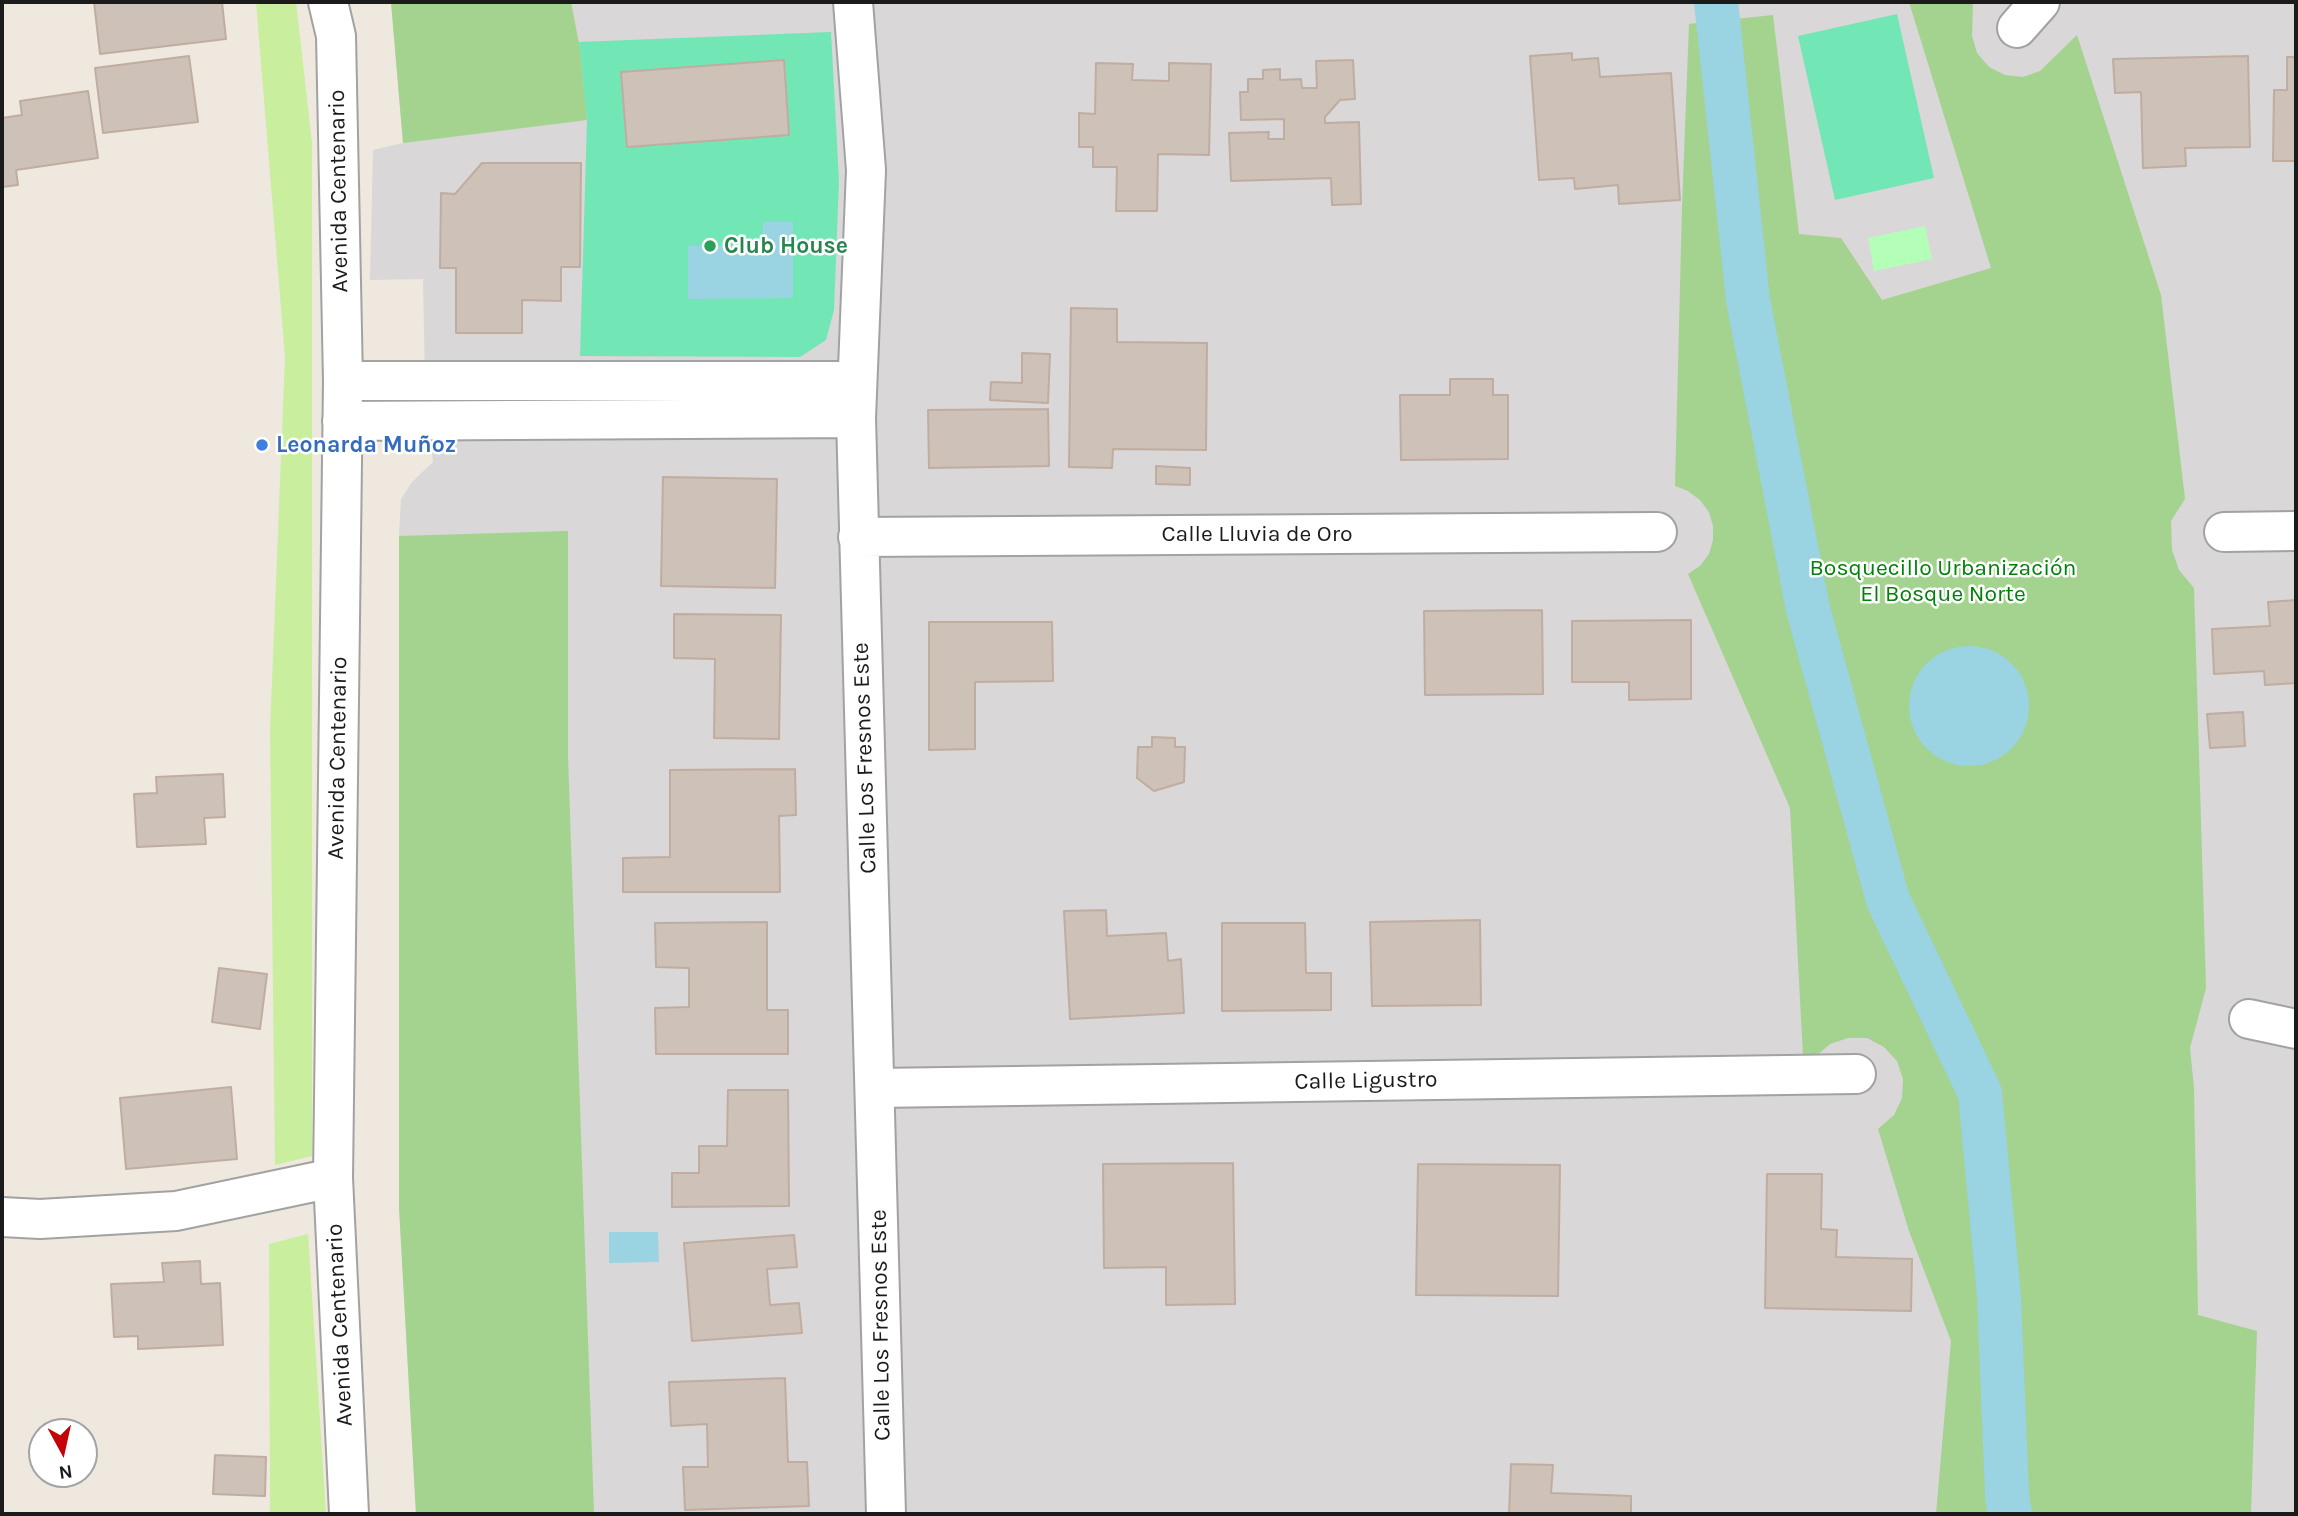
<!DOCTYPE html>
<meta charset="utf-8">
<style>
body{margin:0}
#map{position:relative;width:2298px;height:1516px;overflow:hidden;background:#eee8de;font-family:Karla,sans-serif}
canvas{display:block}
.frame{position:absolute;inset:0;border:4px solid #1b1b1b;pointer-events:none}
.north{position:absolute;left:28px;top:1418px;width:70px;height:70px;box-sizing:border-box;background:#fff;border:2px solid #a4a4a4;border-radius:50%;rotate:172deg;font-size:19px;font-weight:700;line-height:28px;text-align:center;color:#1b1b1b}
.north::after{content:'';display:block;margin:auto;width:24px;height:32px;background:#c50006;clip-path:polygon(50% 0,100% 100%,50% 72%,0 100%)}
</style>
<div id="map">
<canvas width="2298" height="1516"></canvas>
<div class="frame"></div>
<div class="north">N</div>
</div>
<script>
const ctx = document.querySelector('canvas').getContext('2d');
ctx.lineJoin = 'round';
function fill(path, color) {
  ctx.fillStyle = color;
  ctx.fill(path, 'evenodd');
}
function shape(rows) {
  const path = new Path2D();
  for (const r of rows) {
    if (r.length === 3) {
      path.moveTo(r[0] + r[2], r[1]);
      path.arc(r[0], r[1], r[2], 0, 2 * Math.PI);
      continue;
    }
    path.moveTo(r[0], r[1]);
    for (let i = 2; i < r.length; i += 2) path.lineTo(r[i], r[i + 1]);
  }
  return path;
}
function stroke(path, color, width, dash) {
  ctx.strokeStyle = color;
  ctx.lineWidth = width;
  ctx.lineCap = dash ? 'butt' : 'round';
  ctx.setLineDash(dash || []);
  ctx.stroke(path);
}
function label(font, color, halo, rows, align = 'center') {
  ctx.font = font + ' Karla,sans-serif';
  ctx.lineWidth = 5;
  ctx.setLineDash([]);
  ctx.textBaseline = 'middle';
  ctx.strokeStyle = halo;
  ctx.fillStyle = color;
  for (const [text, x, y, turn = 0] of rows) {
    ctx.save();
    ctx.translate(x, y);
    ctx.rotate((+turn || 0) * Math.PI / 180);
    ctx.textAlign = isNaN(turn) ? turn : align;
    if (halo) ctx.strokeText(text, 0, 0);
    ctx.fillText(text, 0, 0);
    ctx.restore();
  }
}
const residential = shape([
 [391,2,2296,2,2296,1514,416,1514,399,1207,399,536,401,499,412,482,433,462,425,381,423,279,370,280,373,150,403,143]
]);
const grass = shape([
 [256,2,296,2,312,143,312,1156,275,1165,270,732,285,357],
 [308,1234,326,1514,270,1514,269,1244]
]);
const forest = shape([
 [391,2,571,2,580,49,587,120,403,143],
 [1909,2,1973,2,1972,36,1977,53,1989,67,2005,75,2023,77,2040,71,2077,35,2161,295,2185,499,2171,521,2172,550,2179,570,2194,588,2206,988,2190,1048,2194,1088,2198,1315,2257,1331,2251,1514,1936,1514,1951,1341,1909,1231,1878,1129,1894,1115,1902,1098,1903,1079,1897,1061,1884,1047,1867,1038,1848,1038,1830,1044,1815,1057,1803,1057,1790,808,1688,574,1700,566,1709,554,1713,540,1713,526,1709,512,1700,500,1688,491,1675,486,1682,207,1689,24,1773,15,1799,234,1841,238,1882,300,1991,268],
 [568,531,568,756,594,1514,416,1514,399,1207,399,536]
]);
const park = shape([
 [1925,226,1932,259,1874,271,1868,238]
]);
const pitch = shape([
 [1897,14,1934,178,1835,200,1798,36],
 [831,32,839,181,834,310,826,340,800,357,580,356,587,120,579,42]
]);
const water = shape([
 [763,222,793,222,793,298,688,299,688,246,763,246],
 [1969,706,60],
 [609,1232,658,1232,659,1262,609,1263]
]);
const canal = shape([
 [1716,2,1748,300,1808,609,1888,900,1980,1093,1999,1296,2007,1495,2010,1514]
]);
const building = shape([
 [94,2,222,2,226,39,100,54,94,2],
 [1572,53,1572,60,1598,58,1600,77,1671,73,1680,200,1619,204,1618,185,1575,189,1574,178,1539,180,1530,56,1572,53],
 [189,56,198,122,103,133,95,68,189,56],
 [2248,56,2250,147,2185,148,2186,166,2143,168,2141,92,2115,93,2113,59,2248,56],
 [2287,57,2296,57,2296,161,2273,161,2274,90,2287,90,2287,57],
 [784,60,789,135,627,147,621,72,784,60],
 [1353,60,1355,99,1340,100,1325,117,1325,123,1359,122,1361,204,1332,205,1331,178,1231,181,1229,133,1269,132,1268,139,1284,139,1284,119,1241,120,1240,92,1248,92,1248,79,1263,79,1263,70,1280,69,1280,80,1301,79,1302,88,1317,88,1316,61,1353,60],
 [1096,63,1133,64,1132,80,1169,81,1169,63,1211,64,1209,155,1158,154,1157,211,1116,211,1117,167,1093,167,1093,147,1079,147,1079,113,1095,114,1096,63],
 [88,91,98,158,16,170,18,185,2,187,2,118,22,115,20,101,88,91],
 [482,163,581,163,580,267,561,267,561,301,522,300,522,333,456,333,456,268,440,268,441,193,455,194,482,163],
 [1071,308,1117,309,1117,342,1207,343,1206,450,1113,449,1112,468,1069,467,1071,308],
 [1022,353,1050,354,1048,403,990,400,991,382,1022,383,1022,353],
 [1450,379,1493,379,1493,395,1508,395,1508,459,1401,460,1400,395,1450,395,1450,379],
 [1048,409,1049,466,929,468,928,410,1048,409],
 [1156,466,1190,468,1190,485,1156,484,1156,466],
 [663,477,777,479,775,588,661,586,663,477],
 [2296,600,2296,683,2265,685,2264,671,2214,674,2212,629,2270,626,2268,602,2296,600],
 [1542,610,1543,694,1425,695,1424,611,1542,610],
 [674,614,781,615,779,739,714,738,715,659,674,658,674,614],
 [1691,620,1691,699,1629,700,1629,682,1572,682,1572,621,1691,620],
 [929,622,1052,622,1053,681,975,682,975,749,929,750,929,622],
 [2243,712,2245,746,2210,748,2207,714,2243,712],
 [1152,737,1175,738,1175,747,1185,747,1184,782,1154,791,1137,778,1138,747,1152,747,1152,737],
 [795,769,796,815,779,816,780,892,623,892,623,858,670,857,670,770,795,769],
 [223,774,225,817,204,818,206,844,137,847,134,794,157,793,156,777,223,774],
 [1106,910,1107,936,1166,933,1168,961,1181,959,1184,1013,1070,1019,1064,911,1106,910],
 [1480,920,1481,1005,1372,1006,1370,922,1480,920],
 [767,922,767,1010,788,1010,788,1054,656,1054,655,1008,689,1007,689,968,656,967,655,923,767,922],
 [1222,923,1305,923,1306,973,1331,973,1331,1010,1222,1011,1222,923],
 [219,968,267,974,260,1029,212,1022,219,968],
 [231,1087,237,1159,126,1169,120,1098,231,1087],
 [728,1090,788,1090,789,1206,672,1207,672,1173,699,1173,699,1146,727,1146,728,1090],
 [1233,1163,1235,1304,1166,1305,1166,1267,1104,1268,1103,1164,1233,1163],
 [1418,1164,1560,1165,1558,1296,1416,1295,1418,1164],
 [1767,1174,1822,1174,1821,1229,1837,1230,1836,1257,1912,1259,1911,1311,1765,1308,1767,1174],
 [794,1235,797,1267,767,1269,770,1305,799,1303,802,1333,692,1341,684,1243,794,1235],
 [200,1261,201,1284,220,1283,223,1345,138,1349,138,1336,114,1337,111,1284,164,1282,162,1263,200,1261],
 [785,1378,788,1462,807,1462,809,1506,685,1510,683,1467,708,1467,707,1424,671,1426,669,1382,785,1378],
 [215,1455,266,1457,265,1496,213,1494,215,1455],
 [1511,1464,1553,1465,1551,1493,1631,1496,1631,1514,1509,1514,1511,1464]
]);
const street = shape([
 [328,2,336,36,343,381,333,1178,349,1514],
 [853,2,866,170,856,418,886,1514],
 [2017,28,2040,2],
 [343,381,857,381],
 [342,421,856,418],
 [2224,532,2296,531],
 [858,537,1657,532],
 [2249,1019,2296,1029],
 [876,1088,1856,1074],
 [2,1217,40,1219,176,1211,333,1178]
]);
const markers = [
 [710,246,7,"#2e9e5b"],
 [262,445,7,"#3f7fe0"]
];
const streetNames = [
 ["Avenida Centenario",339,191,-91],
 ["Calle Lluvia de Oro",1257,534],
 ["Avenida Centenario",338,758,-89],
 ["Calle Los Fresnos Este",865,758,-92],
 ["Calle Ligustro",1366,1081,-1],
 ["Avenida Centenario",340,1325,-93],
 ["Calle Los Fresnos Este",881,1325,-91]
];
const leisureNames = [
 ["Club House",724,246]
];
const shopNames = [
 ["Leonarda Muñoz",276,445]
];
const parkNames = [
 ["Bosquecillo Urbanización",1943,568],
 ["El Bosque Norte",1943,594]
];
fill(residential, '#d9d7d7');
fill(grass, '#c8ee9e');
fill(forest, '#a4d28f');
fill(park, '#b4ffb8');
fill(pitch, '#73e6b6');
fill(water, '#9ad3e1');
stroke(canal, '#9ad3e1', 44);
fill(building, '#cec1b8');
stroke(building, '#c0ada0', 2);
stroke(street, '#a2a2a2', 42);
stroke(street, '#fff', 38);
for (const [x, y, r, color] of markers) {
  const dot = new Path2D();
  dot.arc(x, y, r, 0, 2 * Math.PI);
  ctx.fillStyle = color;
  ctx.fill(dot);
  stroke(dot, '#fff', 2.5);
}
label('23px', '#1b1b1b', '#fff', streetNames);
label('bold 23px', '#27864d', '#fff', leisureNames, 'left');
label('bold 23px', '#366cbe', '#fff', shopNames, 'left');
label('23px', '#018108', '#fff', parkNames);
</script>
